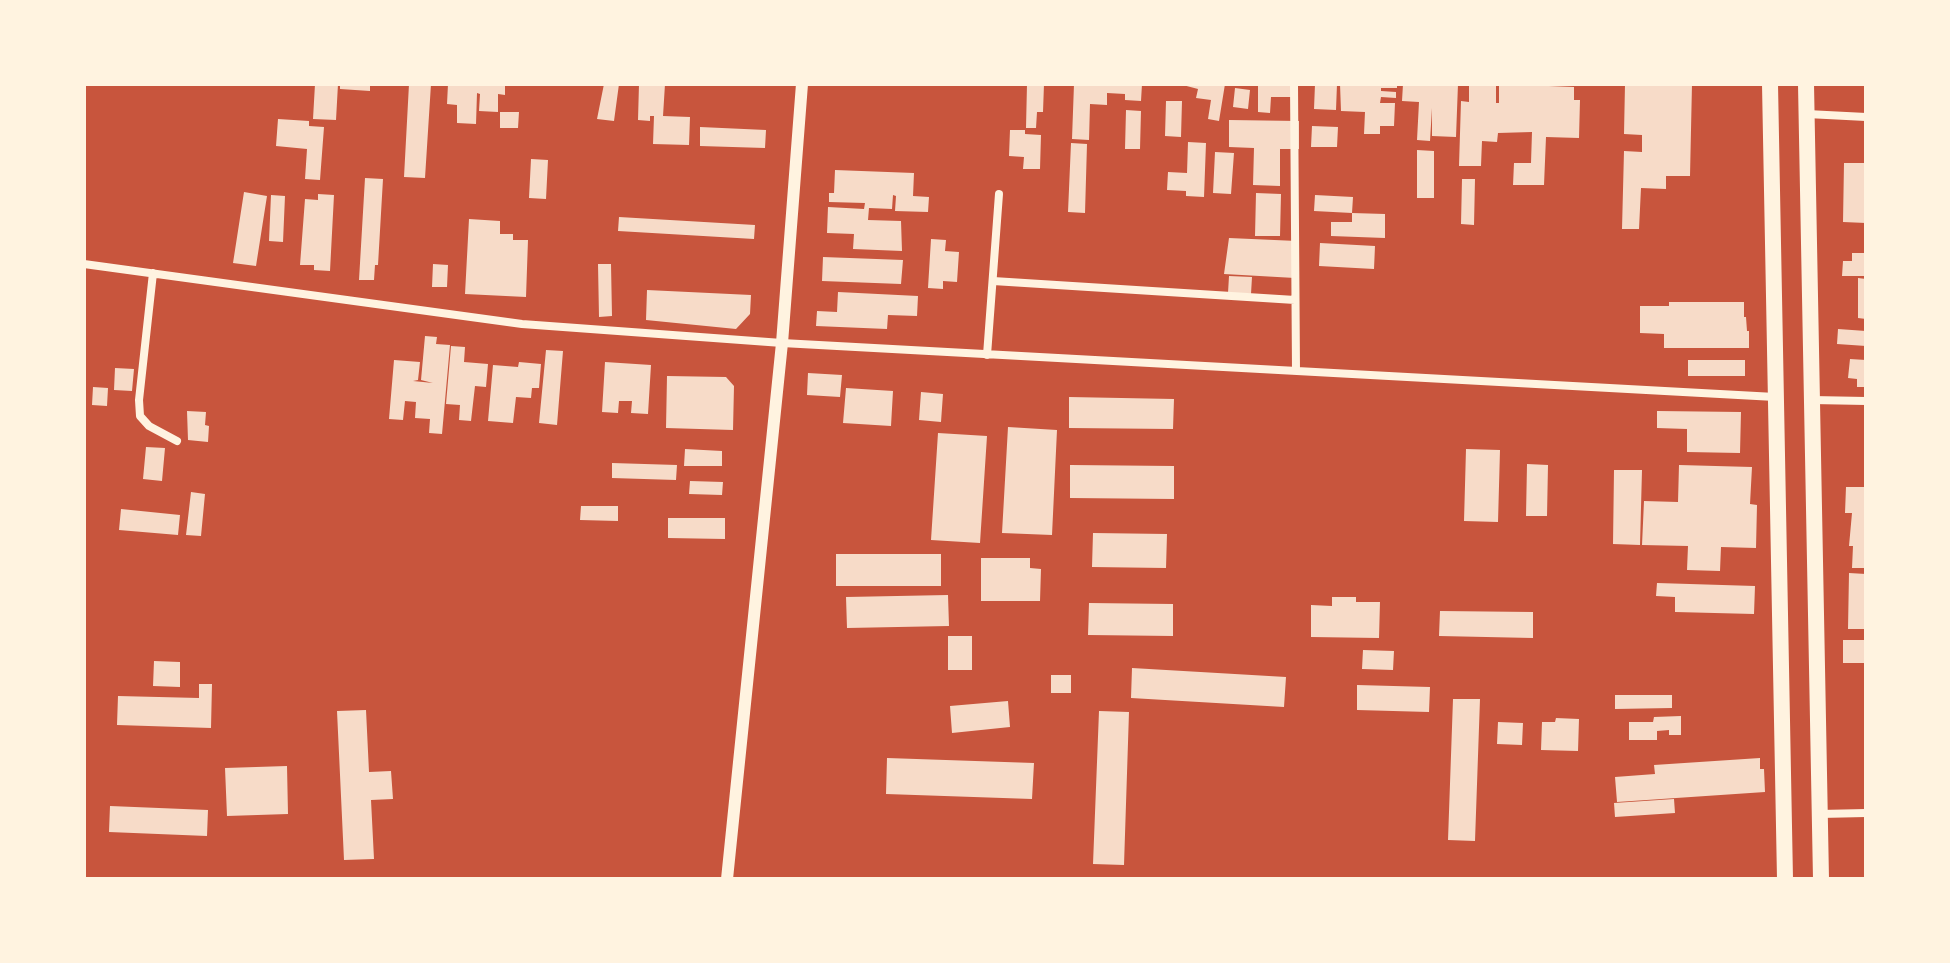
<!DOCTYPE html>
<style>
body{margin:0}
#map{position:relative;width:1950px;height:963px;overflow:hidden;background:#c8553d;font-family:"Fira Sans Condensed",sans-serif}
canvas{display:block}
.frame{position:absolute;inset:0;border:86px solid #fff3e0;pointer-events:none}
</style>
<div id="map">
<canvas width="1950" height="963"></canvas>
<div class="frame"></div>
</div>
<script>
const ctx = document.querySelector('canvas').getContext('2d');
ctx.lineJoin = 'round';
function fill(path, color) {
  ctx.fillStyle = color;
  ctx.fill(path, 'evenodd');
}
function shape(rows) {
  const path = new Path2D();
  for (const r of rows) {
    path.moveTo(r[0], r[1]);
    for (let i = 2; i < r.length; i += 2) path.lineTo(r[i], r[i + 1]);
  }
  return path;
}
function stroke(path, color, width, dash) {
  ctx.strokeStyle = color;
  ctx.lineWidth = width;
  ctx.lineCap = dash ? 'butt' : 'round';
  ctx.setLineDash(dash || []);
  ctx.stroke(path);
}
const building = shape([
 [315,84,338,84,336,120,313,119],
 [340,84,370,84,370,91,340,89],
 [409,84,431,84,425,178,404,177],
 [448,84,505,84,505,95,498,94,498,112,479,111,480,94,477,93,476,124,457,123,457,105,447,104],
 [604,84,619,84,614,121,597,119],
 [639,84,665,84,663,116,690,117,689,145,653,144,654,116,650,116,650,121,638,120],
 [1027,84,1044,84,1043,112,1037,112,1036,128,1026,128],
 [1074,84,1142,84,1141,101,1125,100,1125,94,1107,93,1107,105,1090,104,1089,140,1072,139],
 [1179,84,1225,84,1219,121,1208,119,1211,100,1196,98,1198,89],
 [1258,84,1298,84,1298,97,1271,97,1270,113,1258,112],
 [1315,84,1337,84,1336,110,1314,109],
 [1340,84,1397,84,1397,88,1381,88,1381,91,1396,92,1396,98,1381,97,1380,103,1395,103,1394,126,1380,126,1380,134,1364,134,1365,112,1341,111],
 [1403,84,1458,84,1456,137,1432,136,1432,108,1430,141,1417,140,1419,102,1402,101],
 [1469,84,1496,84,1496,103,1499,103,1499,84,1574,87,1574,100,1580,100,1579,138,1546,137,1544,185,1513,185,1514,163,1531,163,1532,132,1498,133,1497,142,1482,141,1481,166,1459,166,1461,101,1469,102],
 [1625,84,1692,84,1690,176,1666,176,1666,189,1641,188,1639,229,1622,229,1624,151,1642,152,1642,135,1624,134],
 [1235,88,1250,90,1248,109,1233,107],
 [1166,101,1182,101,1181,137,1165,136],
 [1126,110,1141,111,1140,149,1125,149],
 [500,112,519,112,518,128,500,128],
 [278,119,309,121,309,126,324,127,320,180,305,179,307,149,276,146],
 [1229,120,1299,121,1299,149,1280,149,1280,186,1253,185,1254,148,1229,147],
 [1312,126,1338,127,1337,147,1311,147],
 [700,127,766,130,765,148,700,146],
 [1010,130,1025,130,1025,134,1041,135,1040,169,1023,169,1024,157,1009,156],
 [1188,142,1206,143,1204,197,1186,196,1186,191,1167,190,1168,172,1187,173],
 [1071,143,1087,144,1085,213,1068,212],
 [1417,150,1434,151,1434,198,1417,198],
 [1215,152,1234,153,1231,194,1213,193],
 [531,159,548,160,546,199,529,198],
 [1844,163,1866,163,1866,223,1843,222],
 [835,170,914,173,913,196,929,197,928,212,895,211,896,196,893,195,892,209,869,208,868,220,901,221,902,251,853,249,854,234,827,233,828,207,864,209,865,203,829,202,829,193,834,193],
 [365,178,383,179,378,265,375,265,374,280,359,280],
 [1462,179,1475,179,1474,225,1461,224],
 [244,192,267,196,256,266,233,263],
 [1256,193,1281,194,1280,236,1255,236],
 [318,194,334,195,330,271,314,270,314,265,300,265,305,199,318,200],
 [271,195,285,196,283,242,269,241],
 [1315,195,1353,197,1352,213,1385,214,1385,238,1331,236,1331,222,1352,222,1352,213,1314,211],
 [619,217,755,225,754,239,618,231],
 [469,219,500,221,500,234,513,234,513,240,528,240,526,297,465,294],
 [1229,238,1297,241,1295,278,1224,274],
 [931,239,946,240,945,251,959,252,957,282,943,281,943,289,928,288],
 [1320,243,1375,246,1374,269,1319,266],
 [1852,253,1866,253,1866,276,1842,276,1843,261,1852,261],
 [823,257,903,260,901,284,822,281],
 [433,264,448,265,447,287,432,287],
 [598,264,611,264,612,316,599,317],
 [1229,276,1252,277,1251,294,1228,293],
 [1858,278,1866,279,1866,319,1858,318],
 [647,290,751,295,750,314,736,329,646,320],
 [838,292,918,296,917,316,888,315,887,329,816,326,817,311,837,312],
 [1669,302,1744,302,1744,317,1746,317,1747,331,1749,331,1749,348,1664,348,1664,334,1640,333,1640,306,1669,306],
 [1838,329,1866,331,1866,346,1837,344],
 [425,336,437,337,436,344,450,345,442,434,429,433,430,419,415,418,416,402,405,401,403,420,389,419,394,360,420,362,418,380,413,381,433,383,421,380],
 [451,346,465,347,464,362,488,364,486,387,475,386,471,421,459,420,460,405,446,404],
 [546,350,563,351,557,425,539,423],
 [1850,359,1866,360,1866,387,1857,387,1857,379,1848,378],
 [1688,360,1745,360,1745,376,1688,376],
 [519,362,541,364,539,388,532,388,531,398,516,397,513,423,488,421,493,365,518,367],
 [605,362,651,365,648,414,631,413,632,401,619,401,618,413,602,412],
 [115,368,134,369,132,391,114,390],
 [808,373,842,375,840,397,807,395],
 [667,376,726,377,734,386,733,430,666,428],
 [93,387,108,388,107,406,92,405],
 [846,388,893,391,891,426,843,423],
 [921,392,943,394,941,422,919,420],
 [1069,397,1174,399,1173,429,1069,428],
 [187,411,206,412,205,425,209,426,208,442,188,440],
 [1657,411,1741,412,1740,453,1687,452,1687,429,1657,428],
 [1008,427,1057,430,1052,535,1002,533],
 [938,433,987,436,980,543,931,540],
 [146,447,165,448,162,481,143,479],
 [685,449,722,451,722,466,684,466],
 [1466,449,1500,450,1498,522,1464,521],
 [612,463,677,465,676,480,612,478],
 [1527,464,1548,465,1547,516,1526,516],
 [1070,465,1174,466,1174,499,1070,498],
 [1679,465,1752,467,1750,504,1757,505,1756,548,1721,547,1720,571,1687,570,1688,546,1642,545,1644,501,1678,502],
 [1614,470,1642,470,1640,545,1613,544],
 [690,481,723,482,722,495,689,494],
 [1846,487,1866,487,1866,568,1852,568,1853,546,1849,546,1852,513,1845,513],
 [191,492,205,494,201,536,186,535],
 [581,506,618,506,618,521,580,520],
 [121,509,180,515,178,535,119,530],
 [668,518,725,518,725,539,668,538],
 [1093,533,1167,534,1166,568,1092,567],
 [836,554,941,554,941,586,836,586],
 [981,558,1030,558,1030,568,1041,569,1040,601,981,601],
 [1849,573,1866,574,1866,629,1848,629],
 [1657,583,1755,586,1754,614,1675,612,1675,597,1656,596],
 [948,595,949,626,847,628,846,597],
 [1332,597,1356,597,1356,602,1380,602,1379,638,1311,637,1311,605,1332,606],
 [1089,603,1173,604,1173,636,1088,635],
 [1440,611,1533,612,1533,638,1439,636],
 [948,636,972,636,972,670,948,670],
 [1843,640,1866,640,1866,663,1843,663],
 [1363,650,1394,651,1393,670,1362,669],
 [154,661,180,662,180,687,153,686],
 [1132,668,1286,677,1284,707,1131,698],
 [1051,675,1071,675,1071,693,1051,693],
 [199,684,212,684,211,728,117,725,118,696,199,698],
 [1357,685,1430,687,1429,712,1357,710],
 [1615,695,1672,695,1672,708,1615,709],
 [1453,699,1480,699,1475,841,1448,840],
 [1008,701,1010,727,952,733,950,706],
 [366,710,369,772,391,771,393,799,371,800,374,859,344,860,337,711],
 [1099,711,1129,712,1124,865,1093,864],
 [1681,716,1681,735,1669,735,1669,730,1657,731,1657,740,1629,740,1629,722,1653,722,1654,717],
 [1556,718,1579,719,1578,751,1541,750,1542,722,1555,722],
 [1498,722,1523,723,1522,745,1497,744],
 [887,758,1034,763,1032,799,886,794],
 [1760,758,1760,769,1764,769,1765,792,1617,802,1615,777,1655,774,1654,765],
 [287,766,288,814,227,816,225,768],
 [1674,799,1675,813,1615,817,1614,803],
 [110,806,208,810,207,836,109,832]
]);
const minor = shape([
 [1294,84,1296,371],
 [1807,114,1866,117],
 [84,264,522,324,782,343,1775,397],
 [153,273,139,400,140,416,149,426,177,441],
 [993,281,1295,300],
 [987,355,999,194],
 [1812,400,1866,401],
 [1820,814,1866,813]
]);
const tertiary = shape([
 [727,879,782,343,802,84]
]);
const primary = shape([
 [1770,84,1785,879],
 [1806,84,1821,879]
]);
fill(building, '#f7dbc8');
stroke(minor, '#fff3e0', 8);
stroke(tertiary, '#fff3e0', 12);
stroke(primary, '#fff3e0', 16);
</script>
